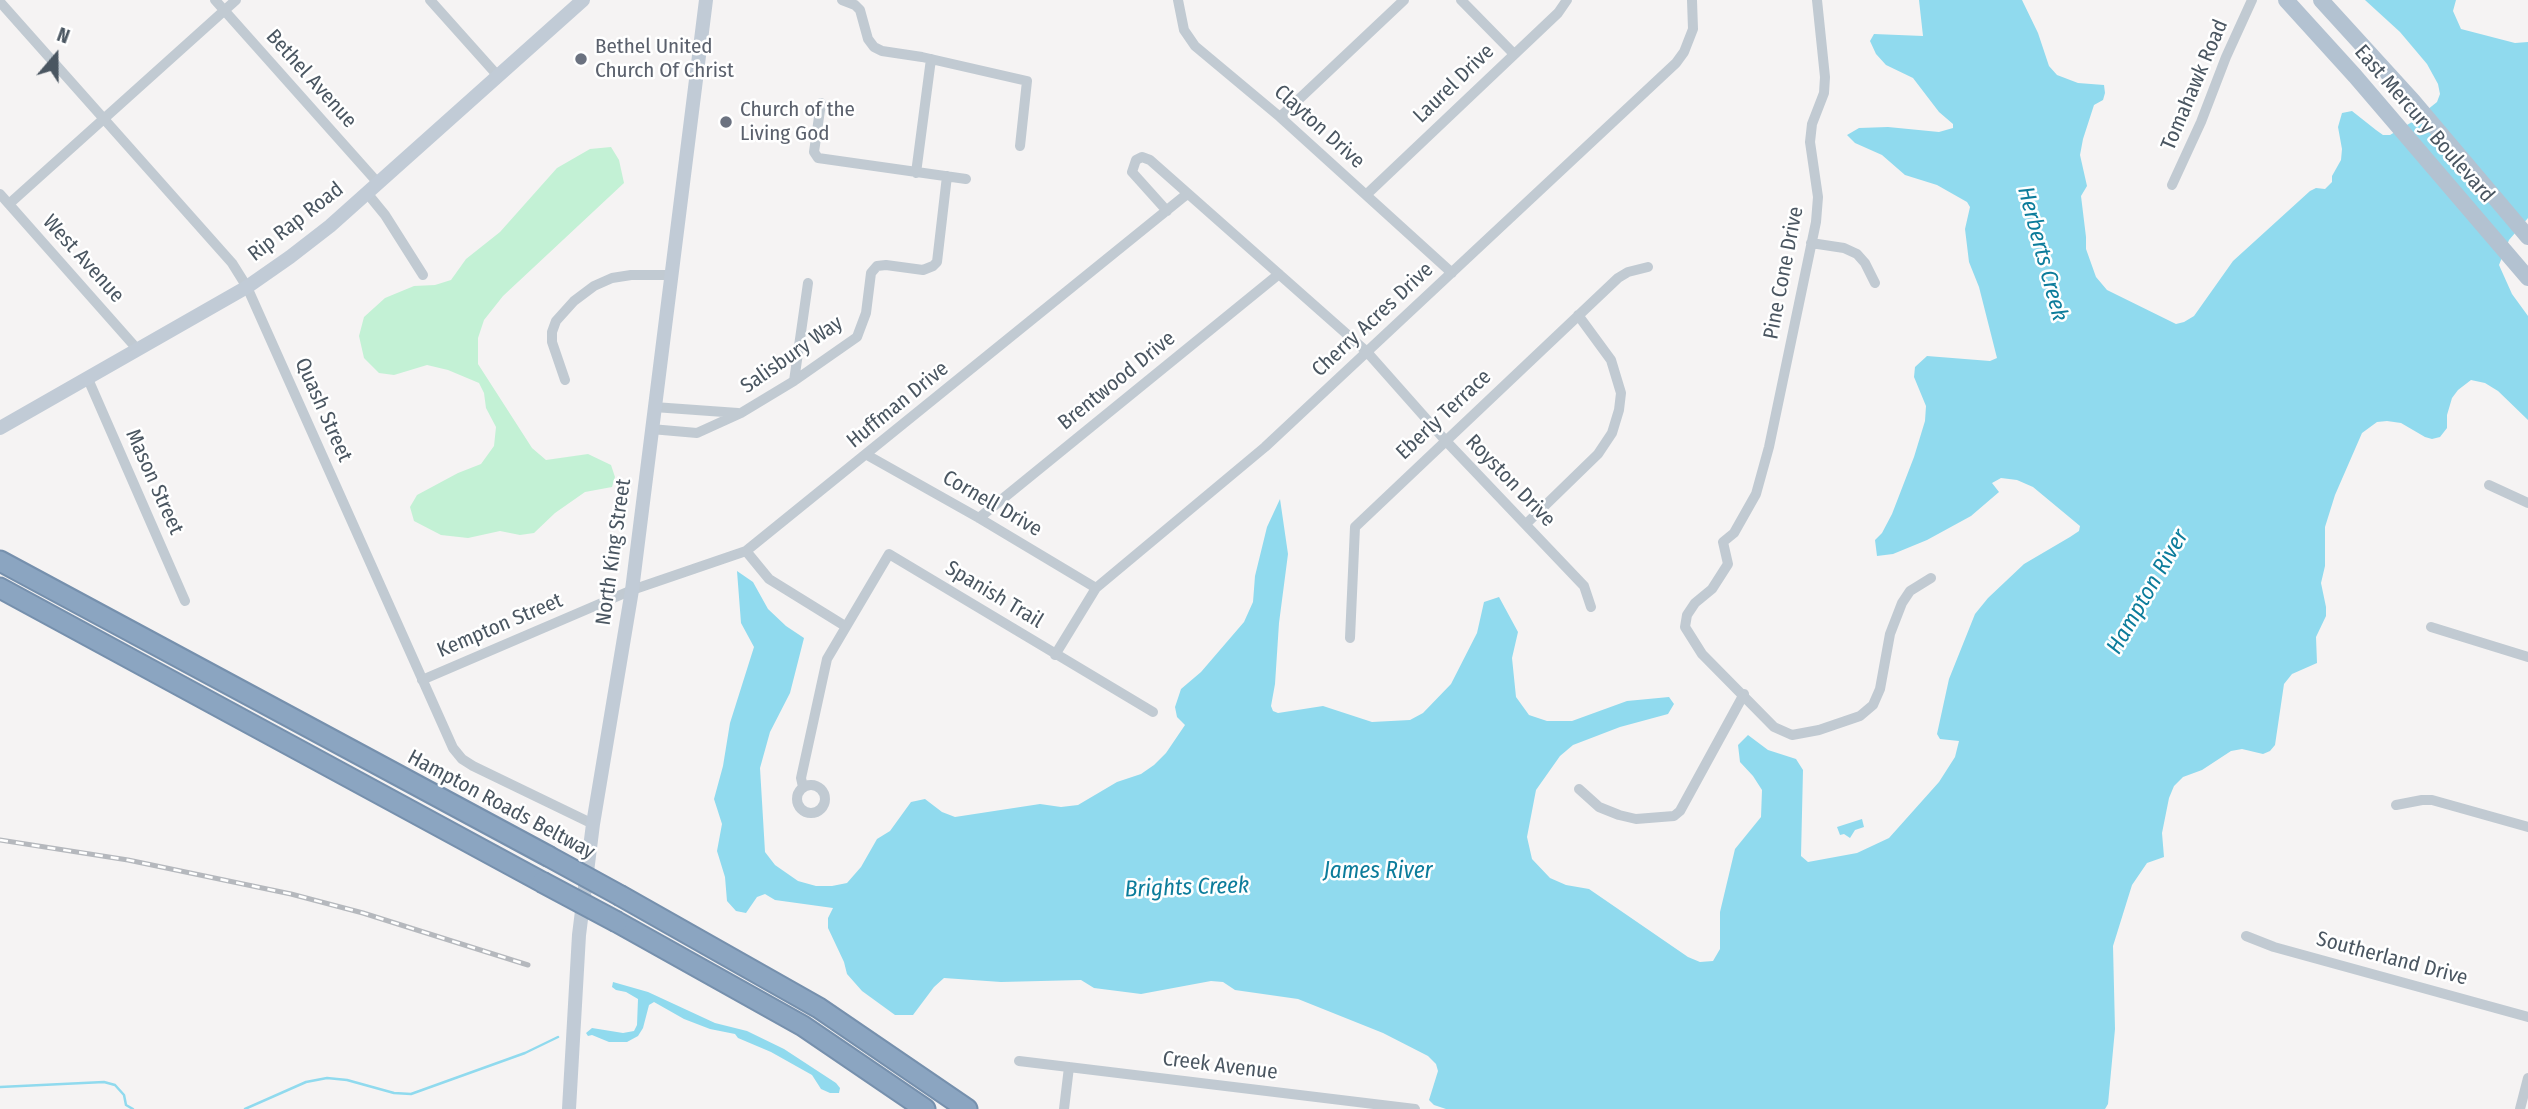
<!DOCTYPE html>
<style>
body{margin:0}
#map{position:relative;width:2528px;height:1109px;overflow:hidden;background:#f5f3f3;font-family:"Fira Sans Condensed",sans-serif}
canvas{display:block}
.north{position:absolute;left:21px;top:21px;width:70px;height:70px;-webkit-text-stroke:5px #fff;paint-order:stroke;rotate:20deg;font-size:19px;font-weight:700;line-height:28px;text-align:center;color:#4a5661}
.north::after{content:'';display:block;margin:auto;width:24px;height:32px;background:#4a5661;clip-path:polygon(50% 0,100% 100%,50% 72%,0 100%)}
</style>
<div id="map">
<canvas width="2528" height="1109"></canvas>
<div class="north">N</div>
</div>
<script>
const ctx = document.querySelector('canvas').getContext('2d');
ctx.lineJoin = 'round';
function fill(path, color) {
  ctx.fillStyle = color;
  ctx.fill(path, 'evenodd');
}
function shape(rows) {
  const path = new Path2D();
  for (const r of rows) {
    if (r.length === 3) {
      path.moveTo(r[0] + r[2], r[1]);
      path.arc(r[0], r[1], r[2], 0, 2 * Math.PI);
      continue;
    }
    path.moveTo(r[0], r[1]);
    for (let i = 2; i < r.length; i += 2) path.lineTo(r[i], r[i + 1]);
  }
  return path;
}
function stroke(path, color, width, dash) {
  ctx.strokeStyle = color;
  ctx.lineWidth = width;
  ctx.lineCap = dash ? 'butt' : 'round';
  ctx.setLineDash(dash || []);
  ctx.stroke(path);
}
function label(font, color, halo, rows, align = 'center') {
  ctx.font = font + ' "Fira Sans Condensed",sans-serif';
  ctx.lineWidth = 5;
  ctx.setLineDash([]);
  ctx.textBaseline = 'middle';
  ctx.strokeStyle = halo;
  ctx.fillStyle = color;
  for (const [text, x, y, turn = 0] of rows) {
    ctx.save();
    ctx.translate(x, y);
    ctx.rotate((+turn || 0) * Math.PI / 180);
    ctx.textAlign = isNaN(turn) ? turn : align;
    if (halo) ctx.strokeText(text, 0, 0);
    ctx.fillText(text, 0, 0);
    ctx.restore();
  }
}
const green = shape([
 [611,147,619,160,624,183,503,296,484,320,478,338,478,364,532,448,546,460,588,454,611,465,615,477,612,487,585,492,555,513,534,533,520,535,500,531,468,538,441,535,414,521,410,507,417,495,458,473,481,464,494,446,496,427,486,408,484,393,479,383,448,370,427,365,394,375,379,373,364,358,359,336,364,317,385,298,414,286,435,285,451,280,466,259,500,232,557,168,590,149]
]);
const water = shape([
 [1919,0,2022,0,2038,33,2049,66,2057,75,2078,83,2104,85,2105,93,2103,100,2094,105,2083,139,2080,155,2087,186,2081,196,2086,237,2086,249,2096,277,2107,290,2176,324,2184,322,2194,316,2233,261,2310,191,2316,188,2325,189,2332,182,2332,176,2341,160,2342,149,2338,127,2342,113,2352,111,2376,130,2383,135,2390,135,2412,122,2437,102,2440,94,2438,84,2427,64,2400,32,2365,0,2456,0,2453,11,2461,29,2515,43,2528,42,2528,218,2509,240,2499,265,2512,294,2528,316,2528,420,2498,391,2485,383,2471,380,2458,390,2452,398,2447,415,2447,428,2440,437,2432,439,2425,437,2401,423,2387,421,2377,422,2362,433,2335,495,2325,527,2325,566,2321,583,2326,607,2326,616,2316,637,2317,663,2292,674,2284,684,2275,745,2270,751,2263,754,2242,749,2231,751,2202,770,2183,777,2174,786,2169,798,2162,833,2164,857,2147,863,2132,885,2113,946,2115,1029,2108,1104,2105,1109,1446,1109,1434,1105,1429,1100,1438,1071,1436,1064,1428,1056,1383,1033,1298,999,1235,990,1223,982,1211,981,1141,994,1094,988,1081,980,1001,982,944,978,934,987,913,1015,895,1015,862,991,847,974,844,962,828,928,828,918,833,908,775,900,765,894,757,897,746,913,736,911,727,901,725,877,717,851,722,824,714,799,723,766,730,723,754,647,741,623,737,571,753,582,768,609,786,626,804,638,790,693,770,732,760,768,765,852,775,865,798,881,816,886,832,886,847,883,861,867,877,839,890,831,911,802,925,799,942,812,955,817,1040,804,1061,807,1078,805,1117,782,1141,774,1154,765,1166,753,1185,725,1177,717,1175,707,1181,689,1201,672,1244,622,1253,602,1255,576,1267,527,1280,499,1288,554,1279,623,1275,684,1271,706,1273,711,1278,713,1323,706,1372,722,1410,720,1423,713,1451,684,1477,633,1484,602,1499,597,1518,632,1512,658,1516,697,1529,715,1547,721,1572,721,1627,701,1669,697,1674,704,1668,714,1620,727,1573,745,1560,756,1536,790,1527,837,1532,859,1550,878,1566,885,1589,889,1688,957,1700,962,1713,961,1720,949,1720,912,1735,849,1761,817,1762,790,1753,776,1740,762,1738,745,1748,735,1768,750,1796,759,1803,770,1801,856,1808,862,1857,853,1889,838,1939,782,1955,757,1959,741,1940,739,1937,734,1949,679,1975,614,1988,598,2024,564,2070,537,2079,531,2080,526,2033,487,2017,480,2001,478,1992,483,1999,492,1971,516,1927,540,1893,554,1877,556,1875,540,1882,533,1892,514,1914,457,1925,421,1926,406,1914,377,1915,367,1927,356,1990,361,1997,358,1979,287,1969,262,1965,229,1970,207,1967,202,1937,185,1905,175,1882,155,1855,143,1847,135,1859,128,1888,127,1939,132,1953,128,1953,124,1939,112,1913,78,1886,65,1876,54,1870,41,1874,34,1923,36],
 [1862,819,1864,827,1855,830,1850,838,1844,834,1840,835,1837,827],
 [613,982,648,992,715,1023,747,1031,784,1049,836,1083,840,1088,839,1093,830,1093,821,1089,812,1075,771,1052,738,1038,735,1034,710,1029,684,1019,654,1002,649,1005,643,1028,638,1036,627,1042,609,1042,592,1035,588,1036,586,1033,592,1028,623,1033,634,1031,637,1025,638,999,626,992,616,990,612,987]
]);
const stream = shape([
 [0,1087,104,1082,115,1085,124,1095,126,1105,133,1109],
 [245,1109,306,1082,327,1078,347,1080,394,1093,411,1094,525,1053,558,1037]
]);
const street = shape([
 [215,0,378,183],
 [430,0,498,76],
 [842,0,855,5,860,10,868,39,874,47,882,51,922,57,1027,81,1020,146],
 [1178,0,1184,30,1195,46,1280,117,1452,273],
 [1461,0,1513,53],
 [1817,0,1825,77,1824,93,1812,124,1810,142,1818,197,1816,222,1769,447,1756,494,1734,533,1723,542,1728,564,1712,589,1695,603,1687,615,1685,627,1702,654,1774,727,1792,735,1819,730,1860,716,1873,705,1880,689,1890,634,1902,603,1910,591,1931,578],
 [0,2,232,263,247,287,453,748,462,759,473,766,593,824],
 [821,103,814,152,818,158,966,179],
 [1280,117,1404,0],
 [916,173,931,59],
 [2172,185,2201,122,2226,57,2252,0],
 [367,193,385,215,423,275],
 [0,194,138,350],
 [1366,195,1558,13,1567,0],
 [9,204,236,0],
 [1167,211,1132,172,1136,160,1142,157,1150,160,1367,352,1445,440,1584,586,1591,607],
 [1811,243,1844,248,1857,254,1865,263,1875,283],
 [88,379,185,601],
 [565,380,552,342,552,332,556,321,574,301,594,286,612,278,631,275,671,275],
 [794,381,808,283],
 [654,407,738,413],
 [651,429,697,433,741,413,794,381,857,337,866,313,871,273,877,266,886,265,923,270,933,266,937,262,947,176],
 [867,455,979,518,1096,588],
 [2489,485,2528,503],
 [979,518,1279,274],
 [1526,524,1598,454,1612,433,1619,410,1621,393,1611,360,1578,315],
 [746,551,769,579,845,626],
 [2431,627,2528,657],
 [1350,638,1355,527,1618,278,1628,272,1648,267],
 [1055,655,1096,588,1265,447,1676,63,1684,52,1693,29,1692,0],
 [422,680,632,590,746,551,1187,194],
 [811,799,14],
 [803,787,801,778,827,659,889,554,1153,712],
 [1579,789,1599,807,1619,815,1636,819,1674,816,1680,811,1744,694],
 [2396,805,2422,800,2432,800,2528,827],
 [2246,936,2274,947,2528,1017],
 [1019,1061,1415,1109],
 [1064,1109,1069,1067],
 [2520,1109,2528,1078]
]);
const secondary = shape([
 [0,428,247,287,290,257,330,226,583,0],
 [569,1109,579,935,593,824,632,590,706,0]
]);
const primary = shape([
 [2286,0,2355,76,2528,278],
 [2321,0,2413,101,2528,237]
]);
const highway = shape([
 [0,561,548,856],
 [0,588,542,882],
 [621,896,819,1008,967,1109],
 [617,922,803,1026,925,1109]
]);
const rail = shape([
 [0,840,128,860,291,894,363,913,528,965]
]);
const highwayBridge = shape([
 [548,856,621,896],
 [542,882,617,922]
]);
const markers = [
 [581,59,7,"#6b7280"],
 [726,122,7,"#6b7280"]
];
const worshipNames = [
 ["Bethel United",595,47],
 ["Church Of Christ",595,71],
 ["Church of the",740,110],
 ["Living God",740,134]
];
const streetNames = [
 ["Bethel Avenue",311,79,48],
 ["Laurel Drive",1454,84,-44],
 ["Tomahawk Road",2195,85,-67],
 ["East Mercury Boulevard",2424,124,49],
 ["Clayton Drive",1319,127,42],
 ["Rip Rap Road",296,222,-38],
 ["West Avenue",83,259,48],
 ["Pine Cone Drive",1784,273,-79],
 ["Cherry Acres Drive",1373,320,-43],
 ["Salisbury Way",792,355,-35],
 ["Brentwood Drive",1117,381,-39],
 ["Huffman Drive",898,405,-39],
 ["Quash Street",323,410,66],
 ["Eberly Terrace",1444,415,-43],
 ["Royston Drive",1510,481,46],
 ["Mason Street",154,482,66],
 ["Cornell Drive",992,504,30],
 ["North King Street",614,552,-82],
 ["Spanish Trail",994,595,31],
 ["Kempton Street",500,626,-23],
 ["Hampton Roads Beltway",501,805,28],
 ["Southerland Drive",2392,959,15],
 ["Creek Avenue",1220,1066,7]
];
const waterNames = [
 ["Herberts Creek",2042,254,75],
 ["Hampton River",2148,592,-60],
 ["James River",1378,872],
 ["Brights Creek",1187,888,-2]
];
fill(green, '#c3f1d5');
fill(water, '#90daee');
stroke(stream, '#90daee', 2.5);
stroke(highway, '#7690ad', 23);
stroke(street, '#c1cad2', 10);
stroke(secondary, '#c1cbd6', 14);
stroke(primary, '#b3c2d1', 16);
stroke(highway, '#8ba5c1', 19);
stroke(rail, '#b5b8bd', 5);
stroke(rail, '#fff', 2.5, [8]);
stroke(highwayBridge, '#7690ad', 23, []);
stroke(highwayBridge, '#8ba5c1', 19);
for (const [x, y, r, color] of markers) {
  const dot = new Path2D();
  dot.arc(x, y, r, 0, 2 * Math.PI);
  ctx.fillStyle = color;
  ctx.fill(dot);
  stroke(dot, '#fff', 2.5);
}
label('21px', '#5b616d', '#fff', worshipNames, 'left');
label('21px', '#4a5661', '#fff', streetNames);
label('italic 23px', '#0c7c9b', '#fff', waterNames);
</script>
